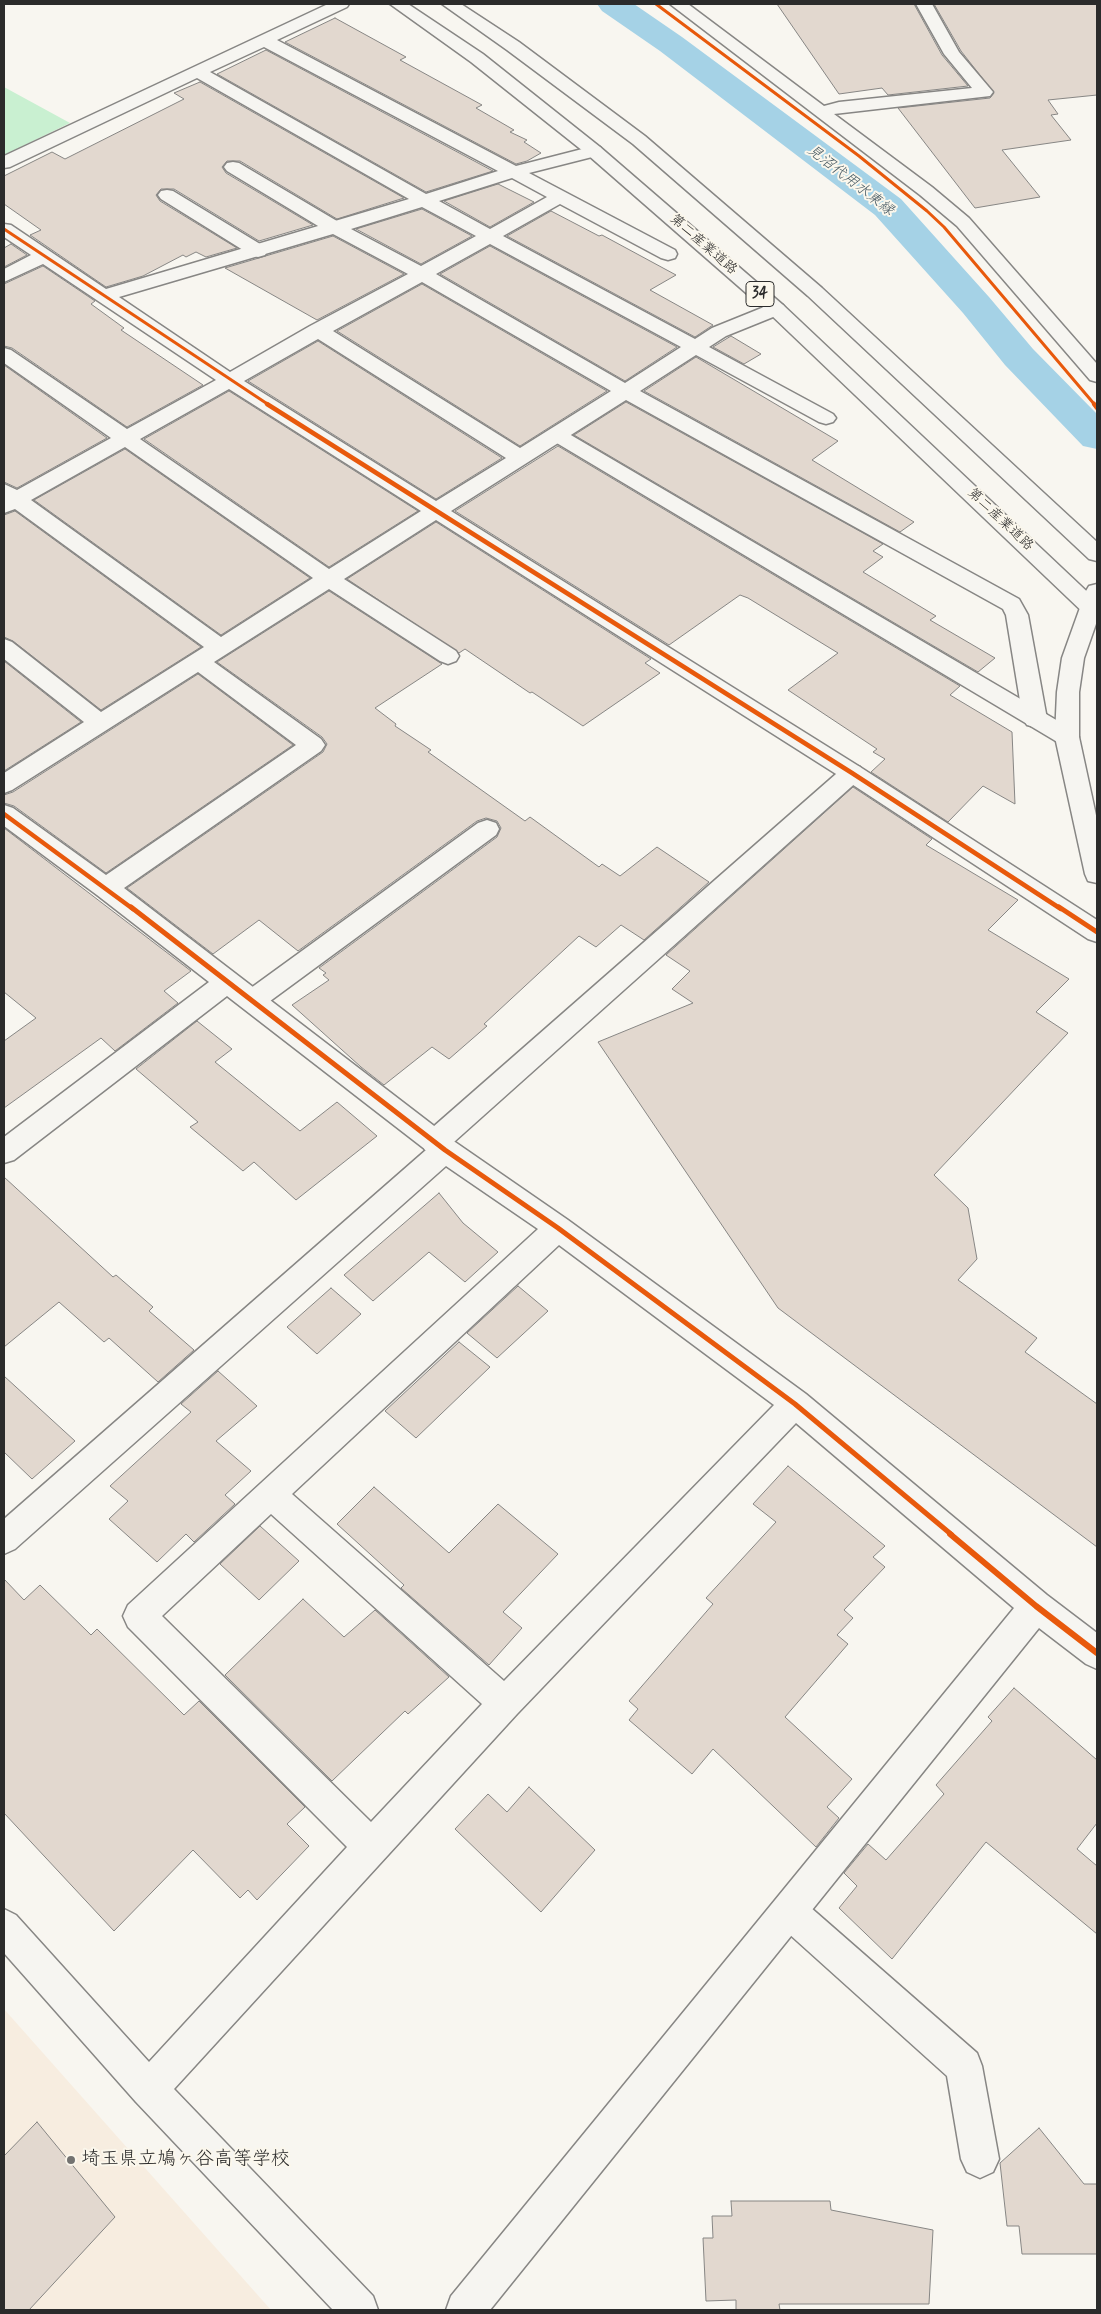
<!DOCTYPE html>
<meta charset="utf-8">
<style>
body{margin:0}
#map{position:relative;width:1101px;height:2314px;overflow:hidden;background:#f8f6f0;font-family:Mynerve,sans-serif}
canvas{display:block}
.frame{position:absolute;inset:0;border:5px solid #2b2b2b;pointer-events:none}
</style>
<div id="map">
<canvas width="1101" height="2314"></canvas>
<div class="frame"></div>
</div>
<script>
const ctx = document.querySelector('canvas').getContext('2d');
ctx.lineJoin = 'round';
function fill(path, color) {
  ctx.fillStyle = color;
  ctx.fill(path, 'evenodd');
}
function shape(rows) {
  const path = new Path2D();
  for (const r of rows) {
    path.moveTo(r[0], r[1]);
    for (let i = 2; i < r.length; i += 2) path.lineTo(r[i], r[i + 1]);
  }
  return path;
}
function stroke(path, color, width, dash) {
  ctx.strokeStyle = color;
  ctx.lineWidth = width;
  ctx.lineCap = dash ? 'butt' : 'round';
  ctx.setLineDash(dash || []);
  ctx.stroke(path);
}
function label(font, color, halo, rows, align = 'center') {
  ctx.font = font + ' Mynerve,"Klee One",sans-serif';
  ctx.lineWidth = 4;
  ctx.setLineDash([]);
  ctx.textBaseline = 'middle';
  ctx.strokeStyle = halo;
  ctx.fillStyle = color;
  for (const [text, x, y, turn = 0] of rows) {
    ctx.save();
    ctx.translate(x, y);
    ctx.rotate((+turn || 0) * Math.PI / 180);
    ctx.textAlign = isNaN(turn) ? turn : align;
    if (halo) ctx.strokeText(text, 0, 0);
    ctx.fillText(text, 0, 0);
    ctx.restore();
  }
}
const built = shape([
 [4,2009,271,2310,4,2310]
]);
const green = shape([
 [4,87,70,123,4,155]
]);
const canal = shape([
 [597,4,634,4,682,37,901,199,989,297,1033,349,1097,414,1097,449,1083,446,1005,365,963,313,875,215,660,51,602,11,597,4]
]);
const building = shape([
 [777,4,914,4,942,55,968,86,888,95,882,88,839,94,777,4],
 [934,4,1097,4,1097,95,1048,100,1058,114,1051,115,1071,140,1002,150,1040,197,975,208,898,108,990,98,994,93,961,51,934,4],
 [335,18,406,57,400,60,482,105,476,108,514,130,510,132,527,140,524,142,541,153,527,161,516,164,285,42,335,18],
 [266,50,493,171,426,192,217,74,266,50],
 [200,82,404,198,337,219,240,161,227,161,222,167,226,173,313,225,259,241,174,189,161,189,156,195,160,201,237,248,206,257,196,252,186,257,183,255,143,276,106,287,30,235,41,230,4,204,4,176,52,152,65,159,184,99,174,93,200,82],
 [498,184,534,202,490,227,444,201,498,184],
 [422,209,472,236,421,264,356,229,422,209],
 [551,211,599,236,602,235,676,275,650,290,713,325,695,337,507,236,551,211],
 [333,236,404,274,317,320,225,268,333,236],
 [11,244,27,255,4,267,4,248,11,244],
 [490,246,677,347,625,381,440,274,490,246],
 [43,266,95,301,91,304,124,328,121,330,203,385,127,427,12,348,4,346,4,284,43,266],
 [422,284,607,391,520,446,337,331,422,284],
 [731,336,761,354,744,364,713,347,731,336],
 [318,341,502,458,436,499,248,381,318,341],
 [696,357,838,441,812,460,914,522,900,532,644,391,696,357],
 [4,365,107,438,17,488,4,482,4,365],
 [229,391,418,511,329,567,144,439,229,391],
 [626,402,883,544,873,551,883,557,863,572,936,616,930,620,995,658,978,672,574,435,626,402],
 [558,446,960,686,950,695,1012,732,1015,804,983,786,948,822,871,772,885,759,873,752,877,749,788,690,838,653,748,598,740,595,669,645,455,511,558,446],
 [125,449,310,578,221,635,34,500,125,449],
 [15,511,201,647,101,710,13,641,4,637,4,515,15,511],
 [436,522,651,659,645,663,660,673,583,726,532,692,530,693,465,649,459,653,347,579,436,522],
 [329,591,442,664,375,708,396,724,395,726,431,750,428,752,525,821,530,817,599,867,602,864,620,876,657,847,709,882,644,940,621,925,596,947,579,936,484,1024,487,1026,449,1059,432,1047,384,1085,361,1067,292,1005,329,980,323,975,326,973,319,968,497,837,501,828,497,821,486,818,477,821,298,951,259,920,213,954,127,888,323,752,327,744,322,737,217,662,329,591],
 [4,661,81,722,4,771,4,661],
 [198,674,293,745,106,873,14,806,4,803,4,795,13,792,198,674],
 [853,787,932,839,926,845,1018,900,988,930,1069,979,1036,1012,1068,1033,934,1175,968,1208,977,1259,958,1280,1037,1338,1025,1352,1097,1404,1097,1547,778,1308,598,1042,693,1003,672,989,690,971,666,955,853,787],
 [4,828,191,971,164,991,178,1003,115,1051,101,1038,4,1108,4,1041,36,1018,4,992,4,828],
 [197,1021,232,1049,215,1062,300,1131,337,1102,377,1136,296,1200,254,1162,243,1171,190,1127,198,1122,136,1069,197,1021],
 [4,1177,113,1277,116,1275,153,1307,149,1311,194,1350,158,1382,109,1338,104,1342,59,1302,4,1347,4,1177],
 [439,1193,463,1223,498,1252,465,1282,429,1252,373,1301,344,1275,439,1193],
 [518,1286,548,1311,497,1358,467,1333,518,1286],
 [331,1288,361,1314,317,1354,287,1327,331,1288],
 [459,1342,490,1367,416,1438,385,1411,459,1342],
 [218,1371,257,1406,216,1441,251,1471,225,1495,235,1504,194,1542,186,1534,157,1562,109,1519,128,1501,110,1486,191,1412,181,1404,218,1371],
 [4,1376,75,1441,32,1479,4,1452,4,1376],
 [788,1466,885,1546,873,1557,885,1567,844,1610,853,1618,837,1635,848,1644,785,1717,852,1779,827,1807,839,1818,816,1847,713,1749,692,1774,629,1720,638,1709,629,1701,713,1604,706,1598,776,1522,753,1504,788,1466],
 [374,1487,449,1553,498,1504,558,1554,503,1612,522,1628,489,1665,401,1588,404,1585,337,1524,374,1487],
 [260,1526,299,1561,259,1600,220,1564,260,1526],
 [4,1579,24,1600,40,1585,91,1635,97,1629,184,1715,199,1701,305,1807,287,1824,309,1846,257,1900,248,1890,240,1898,193,1850,114,1931,4,1813,4,1579],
 [303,1599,344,1637,375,1610,449,1677,408,1714,405,1711,332,1781,225,1675,303,1599],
 [1014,1688,1097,1760,1097,1823,1077,1849,1097,1866,1097,1934,986,1842,892,1959,839,1908,857,1886,844,1873,868,1844,886,1860,944,1794,936,1785,992,1721,988,1717,1014,1688],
 [529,1787,595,1850,541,1912,455,1829,488,1794,507,1812,529,1787],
 [37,2122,115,2217,29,2310,4,2310,4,2156,37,2122],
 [1039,2128,1084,2184,1097,2184,1097,2254,1022,2254,1019,2226,1007,2226,1000,2163,1039,2128],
 [731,2201,830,2201,831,2210,933,2230,929,2304,779,2304,780,2310,736,2310,736,2300,706,2301,703,2238,713,2238,712,2216,732,2216,731,2201]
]);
const service = shape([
 [233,162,239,163,342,224,344,228,342,232,328,232,227,171,224,167,227,163,233,162],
 [167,190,173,191,265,247,267,251,265,255,258,257,251,255,161,199,158,195,161,191,167,190],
 [557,429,564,431,1075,731,1079,737,1075,743,1067,745,1059,743,550,439,547,435,550,431,557,429],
 [852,764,860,767,864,773,860,779,445,1150,435,1153,425,1150,421,1142,425,1134,844,767,852,764],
 [487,820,496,823,499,829,496,835,262,1007,253,1010,244,1007,240,1000,244,993,478,823,487,820],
 [790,1895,802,1900,977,2053,982,2066,999,2159,993,2172,980,2178,967,2172,961,2159,947,2076,778,1924,773,1912,778,1900,790,1895]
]);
const minor = shape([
 [328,4,349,4,347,7,277,40,516,166,594,146,600,147,603,151,600,155,529,173,675,250,677,254,675,258,668,260,661,258,560,204,503,236,695,339,712,328,769,305,776,303,783,305,786,309,783,313,726,336,709,347,833,414,836,418,833,422,826,424,819,422,696,355,640,391,1019,599,1028,615,1047,719,1043,725,1035,727,1027,725,1023,719,1006,615,1003,609,626,400,451,511,860,767,1097,920,1097,942,1088,939,844,779,436,520,344,579,456,651,459,656,456,661,448,664,440,661,329,589,214,662,321,739,325,745,321,751,124,888,455,1142,568,1220,806,1394,1047,1595,1097,1633,1097,1669,1086,1664,1039,1628,490,2310,446,2310,451,2296,1014,1608,796,1423,517,1714,174,2089,373,2296,378,2310,333,2310,136,2102,4,1953,4,1909,16,1915,149,2062,347,1847,128,1627,123,1616,128,1605,538,1229,446,1166,15,1549,4,1554,4,1519,426,1150,227,996,14,1160,4,1163,4,1137,209,982,97,895,4,826,4,805,13,808,106,875,296,745,198,672,12,790,4,793,4,773,84,722,4,659,4,639,12,642,101,712,204,647,15,509,4,513,4,484,17,490,111,438,4,363,4,348,11,350,127,429,216,380,43,264,4,282,4,269,31,255,4,237,4,224,11,225,106,289,409,199,197,78,10,167,4,168,4,156,328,4],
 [264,47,498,171,426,194,210,72,264,47],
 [512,178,547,197,490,229,439,201,512,178],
 [422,207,476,236,421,266,351,229,422,207],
 [333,234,408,274,310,326,230,372,119,297,333,234],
 [490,244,681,347,625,383,436,274,490,244],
 [422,282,611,391,520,448,333,331,422,282],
 [318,339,506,458,436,501,244,381,318,339],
 [229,389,421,511,329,569,140,439,229,389],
 [125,447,313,578,221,637,31,500,125,447],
 [559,1245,774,1405,504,1681,292,1494,559,1245],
 [271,1514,482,1704,371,1822,162,1616,271,1514],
 [670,4,688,4,824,106,839,102,972,88,944,54,916,4,932,4,959,52,993,92,990,96,834,114,932,187,969,218,1097,364,1097,382,1090,380,957,226,920,195,670,4]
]);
const tertiary = shape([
 [1097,584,1097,621,1084,658,1079,692,1079,737,1097,820,1097,883,1088,881,1085,874,1055,737,1057,692,1062,658,1086,591,1089,586,1097,584]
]);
const primary = shape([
 [390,4,408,4,483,54,600,147,783,305,1097,601,1097,620,1089,618,769,313,588,155,471,62,390,4],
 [442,4,461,4,519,42,645,136,822,288,1097,542,1097,561,1089,559,808,296,633,144,507,50,442,4]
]);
const cyclewayFar3 = shape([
 [656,4,859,156,927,211,944,227,1095,405],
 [4,229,269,405]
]);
const cyclewayFar2 = shape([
 [267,404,852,773,1061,909],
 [1094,404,1097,408],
 [4,814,133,909]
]);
const cyclewayFar1 = shape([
 [131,907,445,1150,558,1228,795,1404,952,1535],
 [1059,907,1097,932]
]);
const cycleway = shape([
 [950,1534,1036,1606,1097,1653]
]);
const markers = [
 [71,2160,5,"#737270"]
];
const farStreetnames = [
 ["第二産業道路",703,245,41],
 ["第二産業道路",1000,520,43]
];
const farWaternames = [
 ["見沼代用水東縁",850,181,38]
];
const shields = [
 [760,294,28]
];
const shieldNames = [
 ["34",760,294]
];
const nearPoinames = [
 ["埼玉県立鳩ヶ谷高等学校",81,2160]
];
fill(built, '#f7ede0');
fill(green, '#c9f0d1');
fill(canal, '#a5d2e6');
fill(building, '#e2d8cf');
stroke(building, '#878684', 1);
stroke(service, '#878684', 3);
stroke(minor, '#878684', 3);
stroke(tertiary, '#878684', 3);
stroke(primary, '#878684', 3);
fill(service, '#f6f5f1');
fill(minor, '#f6f5f1');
fill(tertiary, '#f6f5f1');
fill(primary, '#f6f5f1');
stroke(cyclewayFar3, '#e8590c', 3);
stroke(cyclewayFar2, '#e8590c', 4.5);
stroke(cyclewayFar1, '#e8590c', 5);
stroke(cycleway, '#e8590c', 6);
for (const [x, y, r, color] of markers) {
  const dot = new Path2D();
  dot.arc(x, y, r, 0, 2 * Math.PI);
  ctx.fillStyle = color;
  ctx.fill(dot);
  stroke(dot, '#fbf7ec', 2);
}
label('14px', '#2b2b2b', '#fbf7ec', farStreetnames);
label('italic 15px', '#455862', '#fbf7ec', farWaternames);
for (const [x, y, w] of shields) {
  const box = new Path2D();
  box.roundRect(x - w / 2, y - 12.5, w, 25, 4);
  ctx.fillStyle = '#fbf7ec';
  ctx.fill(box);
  stroke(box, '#2b2b2b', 1);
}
label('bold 15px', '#2b2b2b', null, shieldNames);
label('19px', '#2b2b2b', '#fbf7ec', nearPoinames, 'left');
</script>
